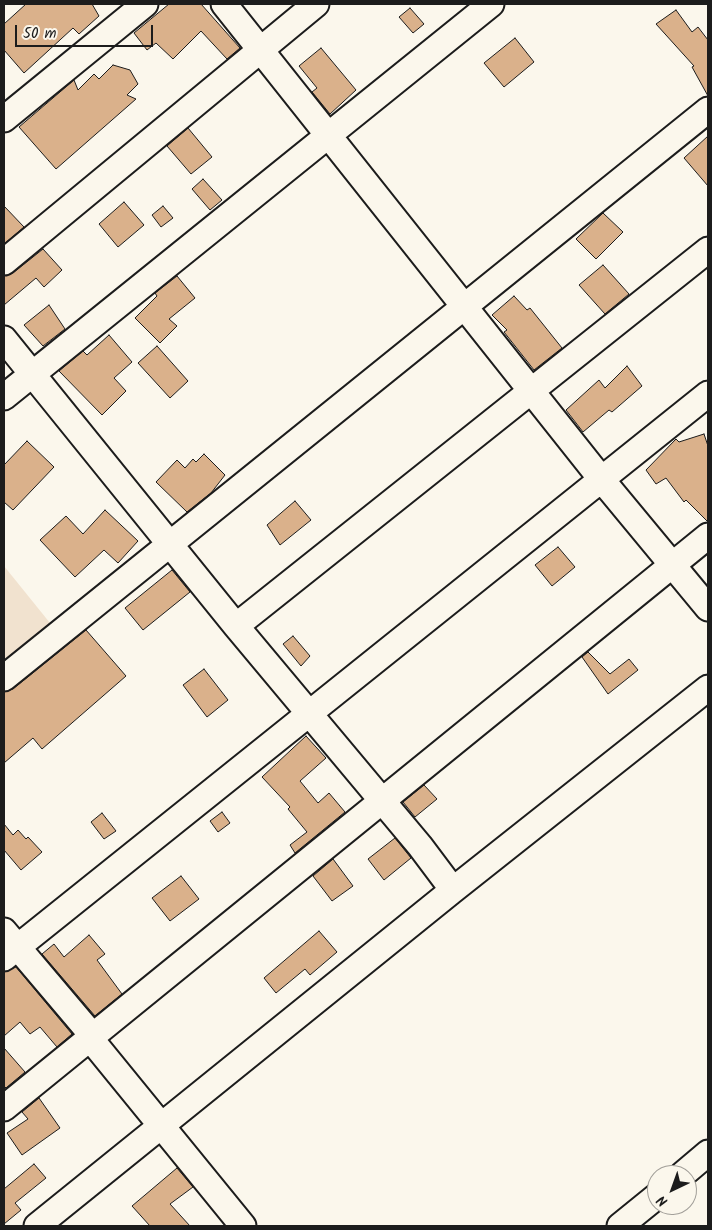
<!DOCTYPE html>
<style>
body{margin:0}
#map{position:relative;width:712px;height:1230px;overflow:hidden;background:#fbf7ec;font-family:Kalam,sans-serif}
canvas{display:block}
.frame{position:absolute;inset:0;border:5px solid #1c1c1c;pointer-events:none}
.north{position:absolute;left:647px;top:1165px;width:50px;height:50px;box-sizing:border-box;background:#fbf7ec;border:1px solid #a29f99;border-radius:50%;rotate:222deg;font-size:14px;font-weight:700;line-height:20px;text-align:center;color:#1c1c1c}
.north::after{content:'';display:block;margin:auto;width:18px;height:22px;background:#1c1c1c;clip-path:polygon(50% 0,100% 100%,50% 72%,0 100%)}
.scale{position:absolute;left:15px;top:25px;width:138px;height:22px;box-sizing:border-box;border:2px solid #1c1c1c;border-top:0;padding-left:6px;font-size:15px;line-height:18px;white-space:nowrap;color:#1c1c1c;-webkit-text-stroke:4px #fbf7ec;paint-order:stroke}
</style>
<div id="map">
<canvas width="712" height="1230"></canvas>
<div class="frame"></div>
<div class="north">N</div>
<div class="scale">50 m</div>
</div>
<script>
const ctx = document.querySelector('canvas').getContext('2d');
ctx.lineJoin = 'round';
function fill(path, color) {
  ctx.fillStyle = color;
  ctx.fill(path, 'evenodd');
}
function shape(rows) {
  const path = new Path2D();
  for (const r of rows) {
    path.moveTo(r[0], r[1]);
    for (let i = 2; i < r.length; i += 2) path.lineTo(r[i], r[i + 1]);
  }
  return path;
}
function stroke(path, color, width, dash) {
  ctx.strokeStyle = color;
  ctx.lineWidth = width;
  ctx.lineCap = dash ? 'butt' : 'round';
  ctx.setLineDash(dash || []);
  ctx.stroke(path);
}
const built = shape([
 [4,566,50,623,4,660]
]);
const building = shape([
 [26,4,92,4,99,16,79,34,73,28,24,73,4,50,4,24,26,4],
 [169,4,201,4,240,48,227,59,201,31,173,59,156,43,147,50,134,33,169,4],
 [410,8,424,24,413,33,399,17,410,8],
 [676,10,692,32,698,27,708,40,708,96,692,67,694,66,656,24,676,10],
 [515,38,534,62,504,87,484,63,515,38],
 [321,48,356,90,330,114,312,92,317,88,299,66,321,48],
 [113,65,130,70,138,84,127,95,136,99,56,169,19,127,74,80,78,90,94,74,99,79,113,65],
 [188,128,212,157,191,174,167,146,188,128],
 [708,136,708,186,684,158,708,136],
 [203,179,222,200,210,210,192,189,203,179],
 [124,202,144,225,118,247,99,224,124,202],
 [4,206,24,227,4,244,4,206],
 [163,206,173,218,161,227,152,215,163,206],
 [603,213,623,232,596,259,576,239,603,213],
 [43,249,62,270,44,287,36,278,4,305,4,276,13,273,43,249],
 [603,265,629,294,605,314,579,285,603,265],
 [177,276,195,298,169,319,177,326,160,343,135,318,157,296,155,293,177,276],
 [514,296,527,310,530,308,562,348,534,370,504,332,507,330,492,315,514,296],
 [49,305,65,329,43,346,24,325,49,305],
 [109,335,132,362,114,378,126,391,102,415,59,371,83,351,87,355,109,335],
 [157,346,188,381,170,398,138,363,157,346],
 [627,366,642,386,612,412,609,410,583,432,566,410,599,380,605,388,627,366],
 [704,434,708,446,708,522,686,500,684,502,666,478,656,484,646,470,676,439,679,442,704,434],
 [27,441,54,467,13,510,4,502,4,465,27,441],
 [204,454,225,475,211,493,187,512,156,482,177,460,185,468,193,459,196,462,204,454],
 [295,501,311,520,280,545,267,525,295,501],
 [105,510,138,541,118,563,104,550,75,577,40,540,66,516,83,534,105,510],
 [558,547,575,567,552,586,535,565,558,547],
 [172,570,190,592,143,630,125,608,172,570],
 [86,630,126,676,42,749,33,738,4,763,4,692,13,689,86,630],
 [293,636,310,656,301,666,283,644,293,636],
 [588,652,610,674,629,659,638,670,608,694,582,657,588,652],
 [204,669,228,700,207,717,183,685,204,669],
 [306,736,326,758,300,781,318,803,329,793,345,812,295,853,290,845,307,832,288,809,290,807,262,777,306,736],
 [424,785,437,799,415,817,403,802,424,785],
 [222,812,230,823,218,832,210,821,222,812],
 [102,813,116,831,104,839,91,822,102,813],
 [4,824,13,835,18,830,26,839,28,837,42,852,21,870,4,850,4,824],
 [395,838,411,858,384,880,368,859,395,838],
 [333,859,353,886,332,901,313,876,333,859],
 [181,876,199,899,170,921,152,898,181,876],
 [319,931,337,952,310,975,305,969,276,993,264,978,319,931],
 [89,935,105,954,97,960,122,994,95,1016,42,954,54,944,64,957,89,935],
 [16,967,72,1034,57,1047,40,1027,30,1034,20,1022,4,1036,4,972,16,967],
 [4,1048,25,1072,6,1088,4,1086,4,1048],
 [39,1098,60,1128,22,1155,7,1133,28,1119,22,1112,39,1098],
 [34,1164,46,1178,15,1203,21,1210,4,1224,4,1189,34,1164],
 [177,1168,193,1187,170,1204,190,1226,150,1226,132,1206,177,1168]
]);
const minor = shape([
 [224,4,602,480,708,608],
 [4,119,145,4],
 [4,262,316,4],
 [4,339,236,626,420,846,453,890],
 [4,397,491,4],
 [236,626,708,250],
 [4,678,708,110],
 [4,931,86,1028,89,1037,243,1226],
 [4,958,708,394],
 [4,1108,708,536],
 [682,1175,708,1153],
 [37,1226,453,890,708,688],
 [620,1226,657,1196]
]);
fill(built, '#f1e2cf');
fill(building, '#dab18b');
stroke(building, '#1c1c1c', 1);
stroke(minor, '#1c1c1c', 29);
stroke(minor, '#fbf7ec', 25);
</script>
